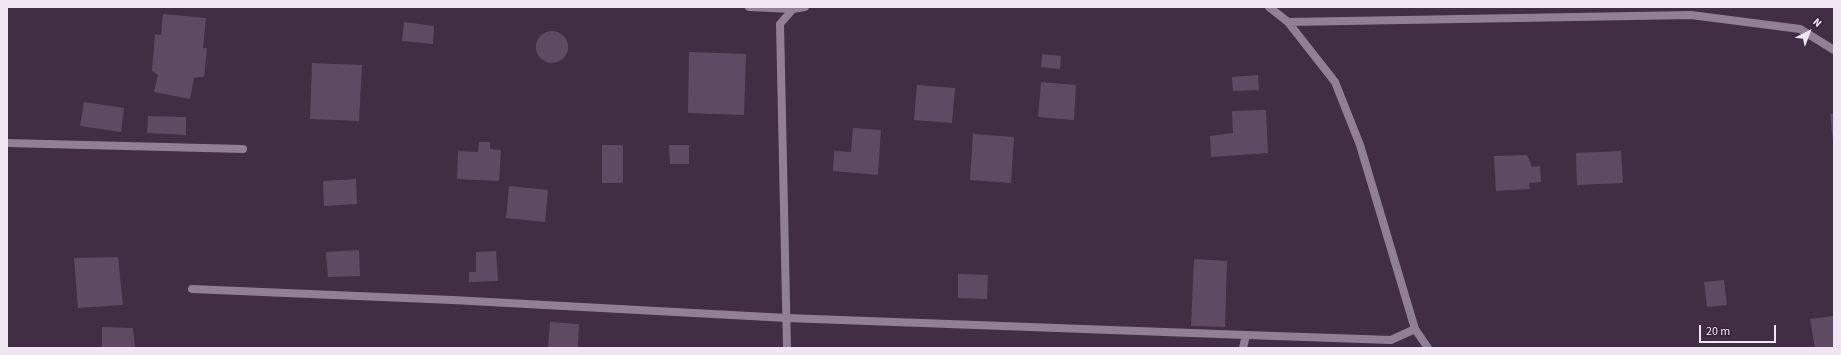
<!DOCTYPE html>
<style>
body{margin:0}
#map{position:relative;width:1841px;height:355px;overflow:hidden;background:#412e45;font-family:"Source Sans 3",sans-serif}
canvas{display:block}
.frame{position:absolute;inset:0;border:8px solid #f1e5f4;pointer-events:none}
.north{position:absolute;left:1789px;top:12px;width:40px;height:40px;-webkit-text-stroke:3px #36243b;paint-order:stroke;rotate:42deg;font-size:11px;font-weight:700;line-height:16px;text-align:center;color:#f1e5f4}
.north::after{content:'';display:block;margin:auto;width:14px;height:18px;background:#f1e5f4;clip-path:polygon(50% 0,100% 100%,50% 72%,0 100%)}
.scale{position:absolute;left:1699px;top:325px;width:77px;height:18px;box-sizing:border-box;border:2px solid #f1e5f4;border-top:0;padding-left:5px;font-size:12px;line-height:14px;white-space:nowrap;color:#f1e5f4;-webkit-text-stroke:3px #36243b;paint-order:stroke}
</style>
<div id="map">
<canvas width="1841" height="355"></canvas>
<div class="frame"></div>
<div class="north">N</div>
<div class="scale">20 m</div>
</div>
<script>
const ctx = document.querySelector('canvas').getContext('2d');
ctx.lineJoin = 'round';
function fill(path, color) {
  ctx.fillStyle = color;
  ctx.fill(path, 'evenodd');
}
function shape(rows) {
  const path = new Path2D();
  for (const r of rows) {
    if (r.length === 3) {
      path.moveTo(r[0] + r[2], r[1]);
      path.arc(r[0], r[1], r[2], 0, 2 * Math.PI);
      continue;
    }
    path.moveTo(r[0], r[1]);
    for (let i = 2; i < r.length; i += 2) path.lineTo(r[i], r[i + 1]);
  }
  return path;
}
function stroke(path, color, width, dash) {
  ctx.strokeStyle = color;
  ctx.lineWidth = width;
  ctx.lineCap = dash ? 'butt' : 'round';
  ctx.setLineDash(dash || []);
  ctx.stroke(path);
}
const building = shape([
 [163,14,206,18,203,48,207,48,204,77,194,78,190,99,154,92,158,75,152,71,155,34,161,35],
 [404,22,434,26,433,44,402,41],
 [552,47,16],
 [689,52,746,54,744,115,688,113],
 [1042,54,1061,56,1060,69,1041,67],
 [312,63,362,65,359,121,310,119],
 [1258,75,1259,90,1233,91,1232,77],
 [1041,82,1076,85,1074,120,1038,117],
 [917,85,955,88,952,123,914,120],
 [84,102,124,108,121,132,80,126],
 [1266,110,1268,153,1211,157,1210,136,1233,133,1232,111],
 [1830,114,1834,114,1834,141,1833,141],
 [148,116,186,117,186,135,147,133],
 [853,128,881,130,878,175,833,171,834,151,851,152],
 [973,134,1014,137,1011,183,970,180],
 [479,142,490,142,490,149,501,150,499,181,457,179,458,151,478,152],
 [602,145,623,145,623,183,602,183],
 [669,145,689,145,689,164,670,164],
 [1621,151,1623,183,1577,185,1576,153],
 [1527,155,1532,167,1540,166,1541,182,1529,183,1530,189,1496,191,1494,156],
 [356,179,357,204,324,206,323,181],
 [509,186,548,190,545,222,506,218],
 [359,250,360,276,328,277,326,252],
 [496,251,498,281,469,282,469,272,476,272,476,252],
 [118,257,123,305,78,308,74,258],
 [1194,259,1227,261,1225,327,1191,326],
 [958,274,988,275,987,299,958,298],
 [1724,280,1727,305,1707,307,1704,282],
 [1834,316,1834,348,1815,348,1810,319],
 [550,322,579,324,578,348,548,348],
 [102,327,133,328,135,347,102,348]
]);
const lane = shape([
 [749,7,793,9],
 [7,143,243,149],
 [192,289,452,300,787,318,1246,335,1243,348]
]);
const street = shape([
 [1269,7,1288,22,1335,82,1360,145,1415,329,1428,348],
 [1288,22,1691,15,1800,29,1834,50],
 [1246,335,1391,340,1415,329],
 [787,348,780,24,793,9,805,7]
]);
fill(building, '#5e4b63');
stroke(lane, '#917f96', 8);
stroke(street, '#917f96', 8);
</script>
